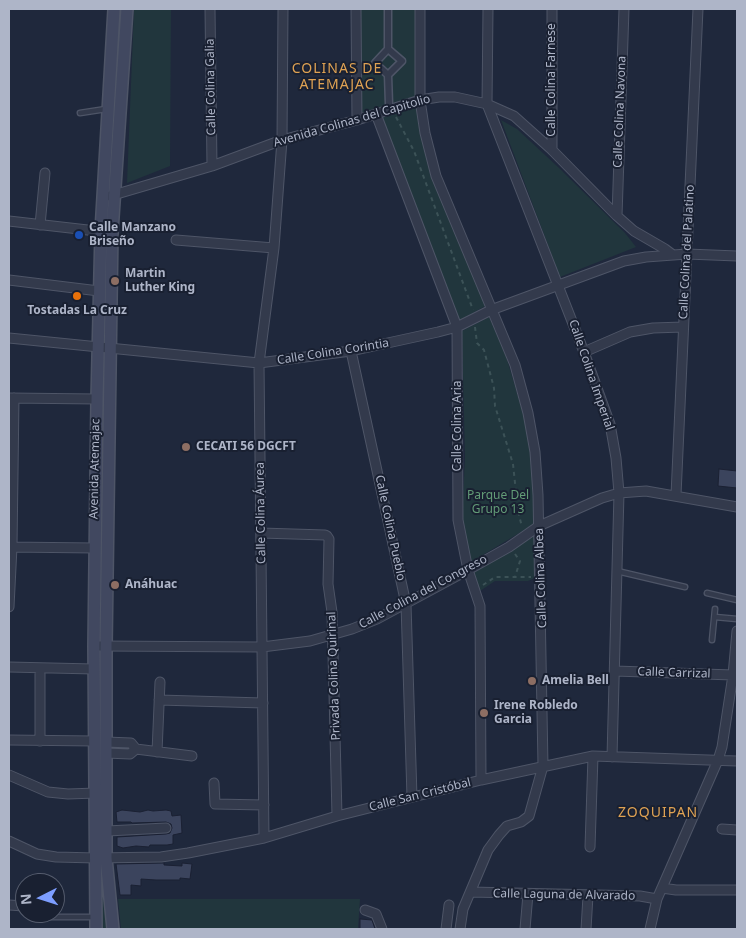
<!DOCTYPE html>
<meta charset="utf-8">
<style>
body{margin:0}
#map{position:relative;width:746px;height:938px;overflow:hidden;background:#1f283c;font-family:"Noto Sans",sans-serif}
canvas{display:block}
.frame{position:absolute;inset:0;border:10px solid #aeb5c8;pointer-events:none}
.north{position:absolute;left:15px;top:873px;width:50px;height:50px;box-sizing:border-box;background:#192031;border:1px solid #555c6d;border-radius:50%;rotate:265deg;font-size:14px;font-weight:700;line-height:20px;text-align:center;color:#aeb5c8}
.north::after{content:'';display:block;margin:auto;width:18px;height:22px;background:#7d9eff;clip-path:polygon(50% 0,100% 100%,50% 72%,0 100%)}
</style>
<div id="map">
<canvas width="746" height="938"></canvas>
<div class="frame"></div>
<div class="north">N</div>
</div>
<script>
const ctx = document.querySelector('canvas').getContext('2d');
ctx.lineJoin = 'round';
function fill(path, color) {
  ctx.fillStyle = color;
  ctx.fill(path, 'evenodd');
}
function shape(rows) {
  const path = new Path2D();
  for (const r of rows) {
    path.moveTo(r[0], r[1]);
    for (let i = 2; i < r.length; i += 2) path.lineTo(r[i], r[i + 1]);
  }
  return path;
}
function stroke(path, color, width, dash) {
  ctx.strokeStyle = color;
  ctx.lineWidth = width;
  ctx.lineCap = dash ? 'butt' : 'round';
  ctx.setLineDash(dash || []);
  ctx.stroke(path);
}
function label(font, color, halo, rows, align = 'center') {
  ctx.font = font + ' "Noto Sans",sans-serif';
  ctx.lineWidth = 4;
  ctx.setLineDash([]);
  ctx.textBaseline = 'middle';
  ctx.strokeStyle = halo;
  ctx.fillStyle = color;
  for (const [text, x, y, turn = 0] of rows) {
    ctx.save();
    ctx.translate(x, y);
    ctx.rotate((+turn || 0) * Math.PI / 180);
    ctx.textAlign = isNaN(turn) ? turn : align;
    if (halo) ctx.strokeText(text, 0, 0);
    ctx.fillText(text, 0, 0);
    ctx.restore();
  }
}
const green = shape([
 [134,9,171,9,170,166,127,183],
 [360,9,417,9,417,96,361,113],
 [417,108,423,138,487,305,459,321,381,117],
 [501,120,517,129,558,167,625,233,636,247,560,277],
 [489,317,506,356,529,433,536,523,471,562,462,516,465,458,462,331],
 [537,534,537,577,528,581,495,581,480,591,473,573],
 [104,860,112,929,101,929,100,864],
 [118,899,360,899,358,929,121,929]
]);
const building = shape([
 [719,469,737,471,737,488,718,486,719,469],
 [122,810,140,812,148,810,153,811,166,810,171,811,172,816,181,815,182,833,173,835,173,844,167,845,150,845,149,847,136,846,123,848,117,846,117,837,166,834,170,833,172,828,171,824,166,822,132,823,131,822,117,822,116,812,122,810],
 [164,863,164,865,182,866,182,863,192,864,190,879,180,878,180,880,156,880,141,879,141,886,131,885,131,895,120,895,116,864,164,863],
 [360,919,372,920,375,929,360,929,360,919]
]);
const path = shape([
 [396,117,414,151,473,310],
 [475,327,477,343,484,350,494,388,495,406,513,464,518,511,522,527],
 [515,554,520,561,515,577],
 [483,585,495,577,531,577]
]);
const service = shape([
 [80,113,106,109],
 [617,571,685,587],
 [707,593,737,600],
 [715,617,737,619],
 [712,640,715,609],
 [44,917,95,917]
]);
const pedestrian = shape([
 [388,9,388,49],
 [388,49,402,61,388,75,375,63,388,49],
 [388,75,389,104]
]);
const minor = shape([
 [210,9,212,166],
 [356,9,357,120],
 [420,9,420,100,425,133,436,176,515,365,528,413,535,452,538,495,543,766,529,816,521,822,507,826,499,835,488,850,463,909,460,929],
 [488,9,487,104,584,352,610,424,616,458,619,493,612,757],
 [376,114,457,327,458,520,468,570,480,606,481,780],
 [552,150,552,9],
 [110,196,212,166,282,140,357,120,420,100,439,97,455,97,487,104,514,116,552,150,617,216,634,231,665,249,673,255],
 [617,216,624,9],
 [9,221,105,232],
 [40,225,45,173],
 [176,240,274,248],
 [9,280,99,291],
 [9,338,259,363,351,351,438,332,457,327,491,310,624,261,646,257,687,254,737,256],
 [351,351,406,604,412,797],
 [584,352,630,332,653,328,683,327],
 [10,398,97,399],
 [676,495,698,9],
 [261,533,325,535,327,536,329,539,328,584,332,612,337,816],
 [9,547,95,548],
 [9,607,12,547,14,398],
 [100,646,262,647,310,641,352,629,377,619,468,570,509,547,539,526,602,498,619,493,646,491,737,507],
 [9,667,94,669],
 [615,671,733,675],
 [159,700,263,703],
 [9,740,95,741],
 [40,741,40,674],
 [106,742,131,743,136,749,192,756],
 [157,752,160,682],
 [106,753,130,754,136,749],
 [9,775,48,792,68,794,96,793],
 [214,783,215,804,264,805],
 [722,829,737,830],
 [107,831,166,828],
 [264,838,259,363,274,248,282,140,283,9],
 [9,841,37,854,56,857,96,858,161,857,188,853,264,838,337,816,481,780,593,756,737,761],
 [590,847,593,756],
 [662,888,676,890,737,890],
 [471,892,640,896,657,899],
 [9,905,24,906],
 [365,910,376,914,382,929],
 [446,929,449,905],
 [525,929,528,894],
 [586,929,588,896],
 [650,929,657,899,718,760,722,747,733,675,737,631]
]);
const secondary = shape([
 [96,929,94,646,97,399,101,231,114,9],
 [113,929,106,858,106,646,112,232,127,9]
]);
const markers = [
 [79,235,5,"#1a4fb4"],
 [115,281,5,"#8d6e63"],
 [77,296,5,"#e8710a"],
 [186,447,5,"#8d6e63"],
 [115,585,5,"#8d6e63"],
 [532,681,5,"#8d6e63"],
 [484,713,5,"#8d6e63"]
];
const streetNames = [
 ["Calle Colina Farnese",552,80,-90],
 ["Calle Colina Galia",211,87,-91],
 ["Calle Colina Navona",620,112,-88],
 ["Avenida Colinas del Capitolio",352,121,-16],
 ["Calle Colina del Palatino",687,252,-87],
 ["Calle Colina Corintia",333,352,-9],
 ["Calle Colina Imperial",591,375,71],
 ["Calle Colina Aria",458,426,-90],
 ["Avenida Atemajac",95,469,-89],
 ["Calle Colina Áurea",261,513,-91],
 ["Calle Colina Pueblo",390,528,78],
 ["Calle Colina Albea",541,578,-92],
 ["Calle Colina del Congreso",423,592,-28],
 ["Calle Carrizal",674,673,2],
 ["Privada Colina Quirinal",334,676,-92],
 ["Calle San Cristóbal",420,795,-14],
 ["Calle Laguna de Alvarado",564,895,1]
];
const poiNames = [
 ["Calle Manzano",89,228],
 ["Briseño",89,242],
 ["Martin",125,274],
 ["Luther King",125,288],
 ["Tostadas La Cruz",77,311,"center"],
 ["CECATI 56 DGCFT",196,447],
 ["Anáhuac",125,585],
 ["Amelia Bell",542,681],
 ["Irene Robledo",494,706],
 ["Garcia",494,720]
];
const parkNames = [
 ["Parque Del",498,496],
 ["Grupo 13",498,510]
];
const neighbourhoodNames = [
 ["COLINAS DE",337,69],
 ["ATEMAJAC",337,85],
 ["ZOQUIPAN",658,813]
];
fill(green, '#21363d');
fill(building, '#3b445d');
stroke(building, '#1b2133', 1);
stroke(service, '#4e5567', 7);
stroke(pedestrian, '#4e5567', 9);
stroke(minor, '#4e5567', 11);
stroke(secondary, '#4e5567', 14);
stroke(path, '#3c5257', 2, [4, 4]);
stroke(service, '#333a4c', 4.5);
stroke(pedestrian, '#333a4c', 6);
stroke(minor, '#333a4c', 9);
stroke(secondary, '#414860', 11);
for (const [x, y, r, color] of markers) {
  const dot = new Path2D();
  dot.arc(x, y, r, 0, 2 * Math.PI);
  ctx.fillStyle = color;
  ctx.fill(dot);
  stroke(dot, '#192031', 2);
}
label('12px', '#aeb5c8', '#192031', streetNames);
label('bold 12px', '#aeb5c8', '#192031', poiNames, 'left');
label('12px', '#639c77', '#192031', parkNames);
ctx.letterSpacing = '1px';
label('14px', '#dfa253', '#192031', neighbourhoodNames);
ctx.letterSpacing = '0px';
</script>
